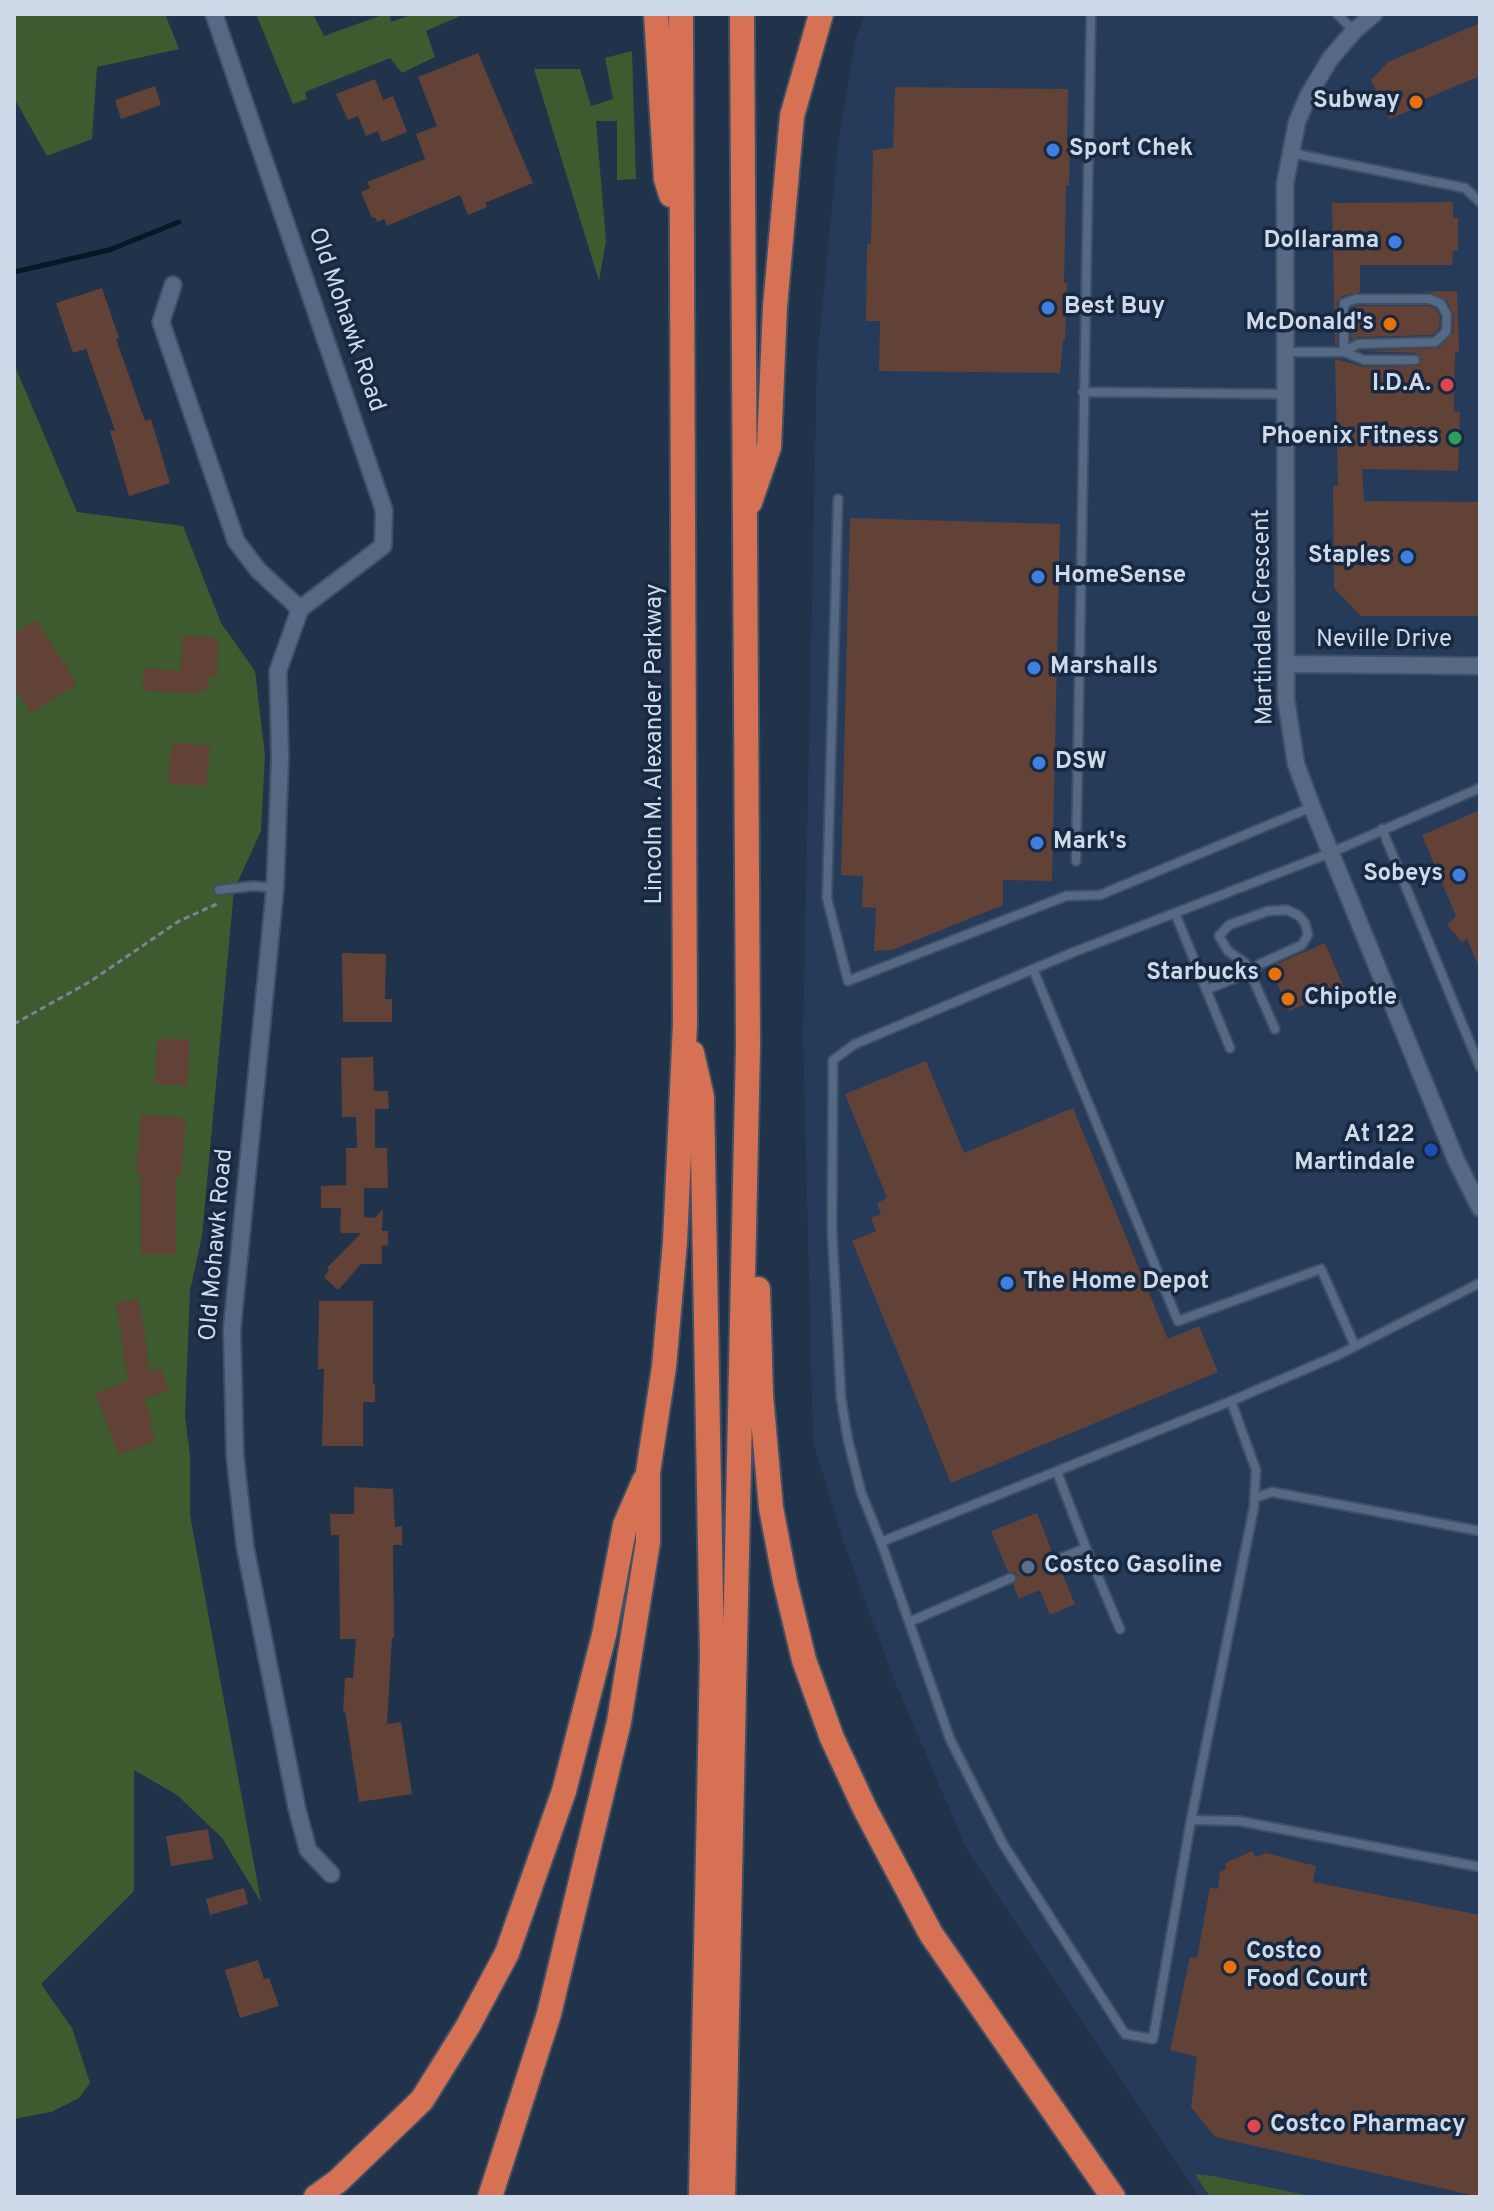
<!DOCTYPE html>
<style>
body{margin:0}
#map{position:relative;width:1494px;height:2211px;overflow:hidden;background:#20334b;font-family:Overpass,sans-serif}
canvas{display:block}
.frame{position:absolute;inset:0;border:16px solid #cedaea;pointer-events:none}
</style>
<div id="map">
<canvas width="1494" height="2211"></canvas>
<div class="frame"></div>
</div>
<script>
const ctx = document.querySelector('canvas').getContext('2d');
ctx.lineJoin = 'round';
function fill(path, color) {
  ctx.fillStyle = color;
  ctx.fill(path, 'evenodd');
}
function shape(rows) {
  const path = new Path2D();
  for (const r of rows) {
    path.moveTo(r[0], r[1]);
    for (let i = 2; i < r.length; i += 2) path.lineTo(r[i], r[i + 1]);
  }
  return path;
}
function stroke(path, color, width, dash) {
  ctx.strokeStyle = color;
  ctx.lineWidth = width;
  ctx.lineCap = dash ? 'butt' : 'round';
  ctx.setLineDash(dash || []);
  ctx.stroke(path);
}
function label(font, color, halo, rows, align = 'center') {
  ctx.font = font + ' Overpass,sans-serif';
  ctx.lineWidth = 7;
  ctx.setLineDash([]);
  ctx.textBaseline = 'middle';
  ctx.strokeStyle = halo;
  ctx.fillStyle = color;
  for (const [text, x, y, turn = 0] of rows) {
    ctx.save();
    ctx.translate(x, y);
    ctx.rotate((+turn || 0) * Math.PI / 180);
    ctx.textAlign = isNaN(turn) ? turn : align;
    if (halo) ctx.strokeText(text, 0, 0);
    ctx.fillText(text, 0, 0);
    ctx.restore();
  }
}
const built = shape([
 [865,14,1480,14,1480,2197,1199,2197,967,1850,893,1677,842,1537,813,1441,803,1035,817,361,838,145,856,38]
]);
const green = shape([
 [14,14,165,14,179,49,97,67,92,139,47,156,14,98],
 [256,14,313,14,324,36,385,14,390,14,391,22,414,14,465,14,426,31,435,57,402,73,390,58,305,92,307,99,293,104],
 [632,51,636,179,617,180,617,121,596,121,606,241,599,281,534,69,580,69,591,106,613,99,605,58],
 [14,364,77,512,183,526,221,623,255,671,265,755,261,831,234,890,202,1236,190,1291,185,1416,190,1456,190,1515,261,1902,222,1838,177,1795,134,1770,134,1891,41,1984,72,2028,90,2083,79,2098,51,2112,14,2119],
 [1195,2174,1213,2176,1316,2197,1210,2197]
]);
const stream = shape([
 [14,272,109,250,179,222]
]);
const building = shape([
 [1480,23,1480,76,1423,100,1423,105,1389,119,1371,80,1388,62],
 [478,53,533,183,485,203,487,207,468,215,460,195,387,226,384,219,377,222,375,217,372,218,361,192,370,188,367,182,425,159,416,134,437,126,418,77],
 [375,79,383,100,393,96,407,132,382,142,378,131,366,136,358,116,348,120,336,94],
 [155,86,161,105,121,119,115,100],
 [895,87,1068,89,1067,144,1070,143,1069,185,1066,185,1064,283,1067,283,1065,340,1063,340,1060,373,879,371,880,321,866,321,867,244,871,243,873,150,893,148],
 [1453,202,1453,218,1458,218,1458,251,1453,251,1452,265,1360,265,1360,292,1342,296,1337,302,1337,345,1335,345,1332,203],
 [102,288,119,338,116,339,145,421,151,419,170,483,129,496,110,431,115,430,86,349,73,353,56,303],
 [1457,291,1459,352,1455,352,1454,411,1460,412,1458,471,1362,469,1364,501,1478,502,1479,616,1361,616,1334,588,1333,486,1338,486,1335,359,1364,367,1418,366,1422,359,1416,353,1360,351,1439,348,1453,332,1454,315,1447,301,1431,292,1403,292],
 [1357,306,1428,306,1436,309,1440,317,1439,329,1432,335,1358,337,1351,340,1351,308],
 [850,518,1060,524,1052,881,1003,880,1003,905,892,950,874,951,876,908,862,907,863,876,841,875],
 [36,620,77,684,31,713,14,687,14,634],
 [183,635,218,638,217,677,209,676,207,691,197,691,197,694,142,690,144,668,180,671],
 [172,742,210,746,206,786,168,783],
 [1480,810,1480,969,1467,939,1462,942,1447,925,1456,916,1422,835],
 [1325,943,1344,988,1289,1011,1270,967],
 [342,953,386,954,385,999,392,999,392,1022,343,1022],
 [158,1038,190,1040,187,1086,155,1084],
 [373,1057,374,1091,388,1091,389,1109,375,1109,375,1148,387,1148,388,1188,364,1188,364,1217,375,1218,383,1209,382,1231,388,1231,388,1246,382,1245,382,1264,361,1264,338,1290,324,1277,329,1270,327,1268,361,1233,342,1233,340,1230,341,1208,321,1208,321,1186,346,1185,346,1148,357,1148,356,1117,342,1117,341,1058],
 [926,1061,964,1153,1073,1108,1168,1339,1199,1326,1218,1372,951,1483,852,1241,876,1231,871,1218,881,1214,877,1203,887,1198,845,1094],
 [141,1114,186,1118,181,1176,176,1176,176,1254,141,1254,141,1173,136,1172],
 [139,1299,150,1372,160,1368,169,1390,144,1399,152,1421,149,1423,156,1441,119,1455,95,1393,128,1381,116,1303],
 [319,1301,373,1301,373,1384,375,1384,375,1402,363,1402,363,1446,322,1446,324,1369,318,1369],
 [354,1487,393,1489,395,1527,402,1526,402,1545,393,1545,394,1638,392,1638,387,1724,401,1722,412,1794,359,1802,345,1711,343,1711,345,1678,353,1678,356,1639,340,1639,339,1535,331,1535,330,1514,354,1514],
 [1037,1513,1053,1554,1049,1558,1050,1563,1059,1566,1075,1604,1050,1615,1040,1590,1019,1599,1013,1585,1018,1576,1014,1572,1008,1572,991,1531],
 [208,1829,213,1859,171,1866,166,1836],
 [1252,1851,1256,1857,1266,1853,1316,1866,1313,1882,1480,1915,1480,2197,1215,2137,1191,2107,1197,2057,1170,2050,1190,1957,1197,1958,1210,1887,1218,1889,1220,1872,1226,1869,1225,1863],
 [244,1888,248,1904,210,1915,206,1899],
 [258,1960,264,1979,269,1978,279,2006,240,2018,225,1970]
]);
const path = shape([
 [14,1024,91,981,179,921,217,904]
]);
const lane = shape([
 [1337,14,1354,31],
 [1291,153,1465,188,1480,202],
 [1356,299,1430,299,1441,304,1447,315,1446,332,1435,342,1358,344,1344,352,1344,303,1356,299],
 [1286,352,1344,352,1364,360,1415,360],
 [1083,392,1286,394],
 [838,499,827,898,848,981,1066,896,1100,895,1312,807],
 [1480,788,1330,853,1074,952,855,1044,833,1060,832,1231,841,1398,848,1440,861,1492,881,1542,1231,1401,1336,1356,1480,1283],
 [1382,829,1480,1067],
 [1076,861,1091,14],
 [219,890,253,886,274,888],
 [1175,913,1230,1048],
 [1033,969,1178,1321,1321,1269,1355,1346],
 [1206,990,1250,972,1260,964,1302,945,1308,935,1305,923,1298,915,1287,910,1268,911,1229,925,1219,936,1228,951,1245,963,1250,972,1275,1029],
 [1255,1498,1272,1492,1480,1531],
 [881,1542,950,1739,1003,1844,1125,2034,1153,2039,1191,1820,1254,1507,1256,1470,1231,1401],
 [1086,1548,1120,1629],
 [1056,1560,1086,1548,1057,1472],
 [909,1622,1011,1578],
 [1191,1820,1239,1821,1480,1867]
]);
const street = shape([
 [214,14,384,510,383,546,300,609,278,671,280,758,275,888,232,1329,235,1456,245,1546,297,1809,308,1850,331,1874],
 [1374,14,1354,31,1330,59,1308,96,1297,122,1285,184,1286,699,1296,764,1312,807,1456,1160,1480,1208],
 [173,285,161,322,236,541,258,570,300,609],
 [1287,664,1480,666]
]);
const highway = shape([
 [656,14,666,179,671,195],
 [750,502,769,447,775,307,792,116,821,14],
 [692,1053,702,1097,712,1656,701,2197],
 [758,1289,761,1395,771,1508,785,1581,804,1660,832,1738,865,1809,931,1934,1113,2197],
 [316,2197,338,2181,422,2100,468,2026,507,1953,564,1791,604,1635,625,1525,644,1481],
 [490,2197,549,2014,619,1722,648,1542,648,1472,664,1367,675,1242,685,1024,681,14],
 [723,2197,748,1046,742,14]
]);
const markers = [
 [1416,102,8,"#e8710a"],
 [1053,150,8,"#3f7fe0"],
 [1395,242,8,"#3f7fe0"],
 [1048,308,8,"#3f7fe0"],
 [1390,324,8,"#e8710a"],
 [1447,385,8,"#e0444e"],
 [1455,438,8,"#2e9e5b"],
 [1407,557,8,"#3f7fe0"],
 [1038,577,8,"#3f7fe0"],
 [1034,668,8,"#3f7fe0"],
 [1039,763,8,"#3f7fe0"],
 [1037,843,8,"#3f7fe0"],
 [1459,875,8,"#3f7fe0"],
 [1275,974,8,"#e8710a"],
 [1288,999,8,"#e8710a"],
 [1431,1150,8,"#1a4fb4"],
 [1007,1283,8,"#3f7fe0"],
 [1028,1567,8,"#5c6f8a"],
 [1230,1967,8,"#e8710a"],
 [1254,2126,8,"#e0444e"]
];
const poiNames = [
 ["Subway",1400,102,"right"],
 ["Sport Chek",1069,150],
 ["Dollarama",1379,242,"right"],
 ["Best Buy",1064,308],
 ["McDonald's",1374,324,"right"],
 ["I.D.A.",1431,385,"right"],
 ["Phoenix Fitness",1439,438,"right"],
 ["Staples",1391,557,"right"],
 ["HomeSense",1054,577],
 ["Marshalls",1050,668],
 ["DSW",1055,763],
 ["Mark's",1053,843],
 ["Sobeys",1443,875,"right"],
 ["Starbucks",1259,974,"right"],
 ["Chipotle",1304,999],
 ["At 122",1415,1136,"right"],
 ["Martindale",1415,1164,"right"],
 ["The Home Depot",1023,1283],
 ["Costco Gasoline",1044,1567],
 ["Costco",1246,1953],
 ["Food Court",1246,1981],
 ["Costco Pharmacy",1270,2126]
];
const streetNames = [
 ["Old Mohawk Road",345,320,71],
 ["Martindale Crescent",1265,617,-91],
 ["Neville Drive",1384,641],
 ["Lincoln M. Alexander Parkway",656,744,-90],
 ["Old Mohawk Road",218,1245,-85]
];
fill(built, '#253b59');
fill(green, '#3e5a2f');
stroke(stream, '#031a24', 5);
fill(building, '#624137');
stroke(lane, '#405064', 12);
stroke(street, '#405064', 20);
stroke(highway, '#405064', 28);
stroke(path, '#76869a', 3, [6, 4]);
stroke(lane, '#556984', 8);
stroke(street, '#556984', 16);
stroke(highway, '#d77154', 24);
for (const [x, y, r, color] of markers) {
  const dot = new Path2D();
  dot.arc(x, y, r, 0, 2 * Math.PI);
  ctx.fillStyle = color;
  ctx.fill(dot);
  stroke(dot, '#172840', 3);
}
label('bold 24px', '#cedaea', '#172840', poiNames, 'left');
label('24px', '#cedaea', '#172840', streetNames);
</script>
